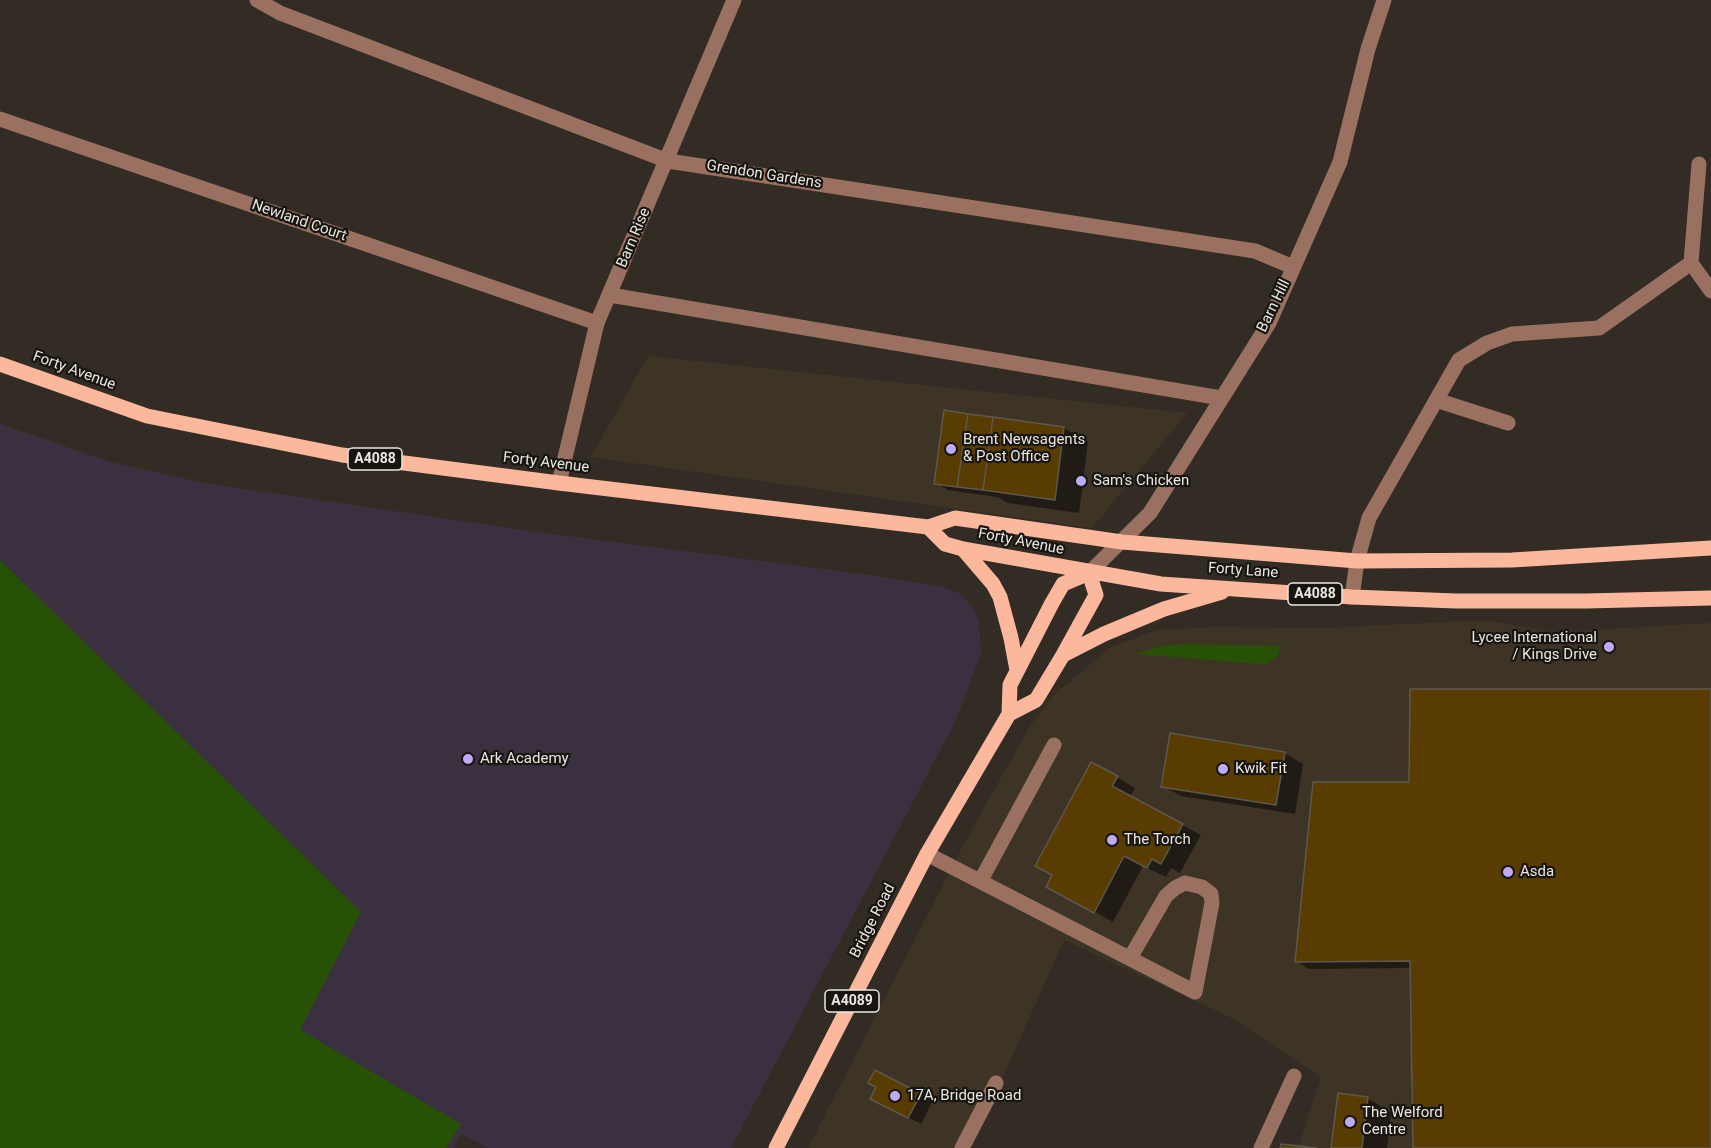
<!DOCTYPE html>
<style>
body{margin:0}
canvas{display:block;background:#322c24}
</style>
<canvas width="1711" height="1148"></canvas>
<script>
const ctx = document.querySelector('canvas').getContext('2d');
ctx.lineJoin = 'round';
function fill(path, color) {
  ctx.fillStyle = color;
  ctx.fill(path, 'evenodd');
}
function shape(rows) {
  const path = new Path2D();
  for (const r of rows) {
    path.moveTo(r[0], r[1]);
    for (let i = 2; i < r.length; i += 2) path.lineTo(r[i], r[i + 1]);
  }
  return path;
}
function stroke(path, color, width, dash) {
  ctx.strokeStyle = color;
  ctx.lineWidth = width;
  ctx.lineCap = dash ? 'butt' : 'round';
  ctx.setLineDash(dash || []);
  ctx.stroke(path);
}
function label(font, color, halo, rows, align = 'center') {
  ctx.font = font + ' Roboto,sans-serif';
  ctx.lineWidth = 4.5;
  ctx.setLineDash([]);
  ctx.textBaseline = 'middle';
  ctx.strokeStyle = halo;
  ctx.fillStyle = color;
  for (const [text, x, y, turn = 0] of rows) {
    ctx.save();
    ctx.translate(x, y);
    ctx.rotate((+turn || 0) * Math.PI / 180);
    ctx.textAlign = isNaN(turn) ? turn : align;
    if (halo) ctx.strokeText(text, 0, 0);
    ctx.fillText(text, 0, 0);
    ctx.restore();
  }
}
const built = shape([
 [648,356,1187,413,1092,528,591,457],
 [1466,621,1495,622,1556,632,1711,623,1711,1148,1298,1148,1321,1077,1236,1020,1064,940,971,1148,808,1148,964,844,1030,726,1055,694,1111,647,1158,630,1214,627,1326,628]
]);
const education = shape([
 [0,424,111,462,204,483,536,532,862,574,940,586,961,594,973,608,979,622,981,653,956,720,731,1148,489,1148,461,1134,454,1148,0,1148]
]);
const green = shape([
 [0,560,361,912,300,1030,461,1124,446,1148,0,1148],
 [1179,644,1281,646,1278,655,1267,663,1260,664,1136,654,1161,646]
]);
const shadow = shape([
 [945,412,1064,428,1088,442,1079,513,1008,503,997,497,948,490,936,483],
 [1711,690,1711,1148,1415,1148,1412,968,1309,969,1296,961,1410,783],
 [1284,753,1303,764,1295,814,1181,796,1163,786],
 [1117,777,1135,788,1130,797,1201,835,1180,873,1171,868,1166,877,1143,866,1113,922,1048,886],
 [877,1087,920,1095,932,1102,921,1124,884,1105],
 [1367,1098,1391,1112,1387,1148,1333,1148]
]);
const building = shape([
 [944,410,968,414,957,487,934,484,944,410],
 [968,414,993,417,983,490,957,487,968,414],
 [993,417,1064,427,1055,500,983,490,993,417],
 [1410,689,1711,689,1711,1148,1413,1148,1410,961,1295,962,1313,782,1409,782,1410,689],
 [1170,733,1285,752,1276,805,1161,787,1170,733],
 [1091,762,1118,776,1112,786,1183,824,1161,864,1152,859,1147,868,1124,856,1094,913,1046,887,1052,875,1035,866,1091,762],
 [875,1070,921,1094,908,1118,870,1099,876,1087,868,1083,875,1070],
 [1338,1093,1368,1097,1362,1148,1331,1148,1338,1093],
 [1281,1144,1317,1148,1280,1148,1281,1144]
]);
const minor = shape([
 [257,0,280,13,668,161,1255,251,1293,267],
 [0,119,597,323],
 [1699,164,1691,263,1711,291],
 [610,295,1221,398],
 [1436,400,1508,423],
 [559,483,597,323,734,0],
 [1089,573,1150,513,1269,323,1340,162,1368,49,1384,0],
 [1352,597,1357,561,1369,518,1459,360,1487,343,1512,334,1599,328,1691,263],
 [927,854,1195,992,1212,903,1211,894,1202,887,1185,883,1175,888,1166,896,1130,958],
 [981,880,1054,745],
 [962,1148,996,1083],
 [1261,1148,1294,1076]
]);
const major = shape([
 [0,364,147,416,342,455,559,483,928,527,945,544,963,549,1161,584,1352,597,1456,601,1586,601,1711,598],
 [928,527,955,518,1122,542,1357,561,1512,560,1711,548],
 [963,549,993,584,1000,597,1011,638,1017,670],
 [1063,655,1104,634,1164,609,1222,592],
 [1009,714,1036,700,1063,655,1096,595,1089,573],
 [776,1148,927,854,1009,714,1010,685,1052,603,1063,584,1089,573]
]);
const markers = [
 [951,449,6,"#bea9f5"],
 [1081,481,6,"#bea9f5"],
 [1609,647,6,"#bea9f5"],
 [468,759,6,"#bea9f5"],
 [1223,769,6,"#bea9f5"],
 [1112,840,6,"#bea9f5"],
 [1508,872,6,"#bea9f5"],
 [895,1096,6,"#bea9f5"],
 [1350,1122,6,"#bea9f5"]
];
const shields = [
 [375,459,54],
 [1315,594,54],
 [852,1001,54]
];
const shieldNames = [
 ["A4088",375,459],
 ["A4088",1315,594],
 ["A4089",852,1001]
];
const streetNames = [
 ["Grendon Gardens",764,175,9],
 ["Newland Court",299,221,19],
 ["Barn Rise",634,238,-67],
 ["Barn Hill",1274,306,-64],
 ["Forty Avenue",74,371,20],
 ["Forty Avenue",546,463,7],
 ["Forty Avenue",1021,542,11],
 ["Forty Lane",1243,571,4],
 ["Bridge Road",873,921,-63]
];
const poiNames = [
 ["Brent Newsagents",963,440],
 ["& Post Office",963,457],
 ["Sam's Chicken",1093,481],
 ["Lycee International",1597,638,"right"],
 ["/ Kings Drive",1597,655,"right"],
 ["Ark Academy",480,759],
 ["Kwik Fit",1235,769],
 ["The Torch",1124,840],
 ["Asda",1520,872],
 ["17A, Bridge Road",907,1096],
 ["The Welford",1362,1113],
 ["Centre",1362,1130]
];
fill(built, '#3d3426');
fill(education, '#3b303f');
fill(green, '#275105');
fill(shadow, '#0007');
fill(building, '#583c01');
stroke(building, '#5f584f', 1.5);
stroke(minor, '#9a7160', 15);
stroke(major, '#fcb89c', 15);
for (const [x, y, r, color] of markers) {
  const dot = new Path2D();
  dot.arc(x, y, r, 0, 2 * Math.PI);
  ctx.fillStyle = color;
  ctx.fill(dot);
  stroke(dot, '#181511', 2);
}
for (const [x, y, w] of shields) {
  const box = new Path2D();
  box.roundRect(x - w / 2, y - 11, w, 22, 4.5);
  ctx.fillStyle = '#181511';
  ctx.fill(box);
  stroke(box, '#eae7e1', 1.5);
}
label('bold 14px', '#eae7e1', null, shieldNames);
label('15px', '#eae7e1', '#181511', streetNames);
label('15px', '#eae7e1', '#181511', poiNames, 'left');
</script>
